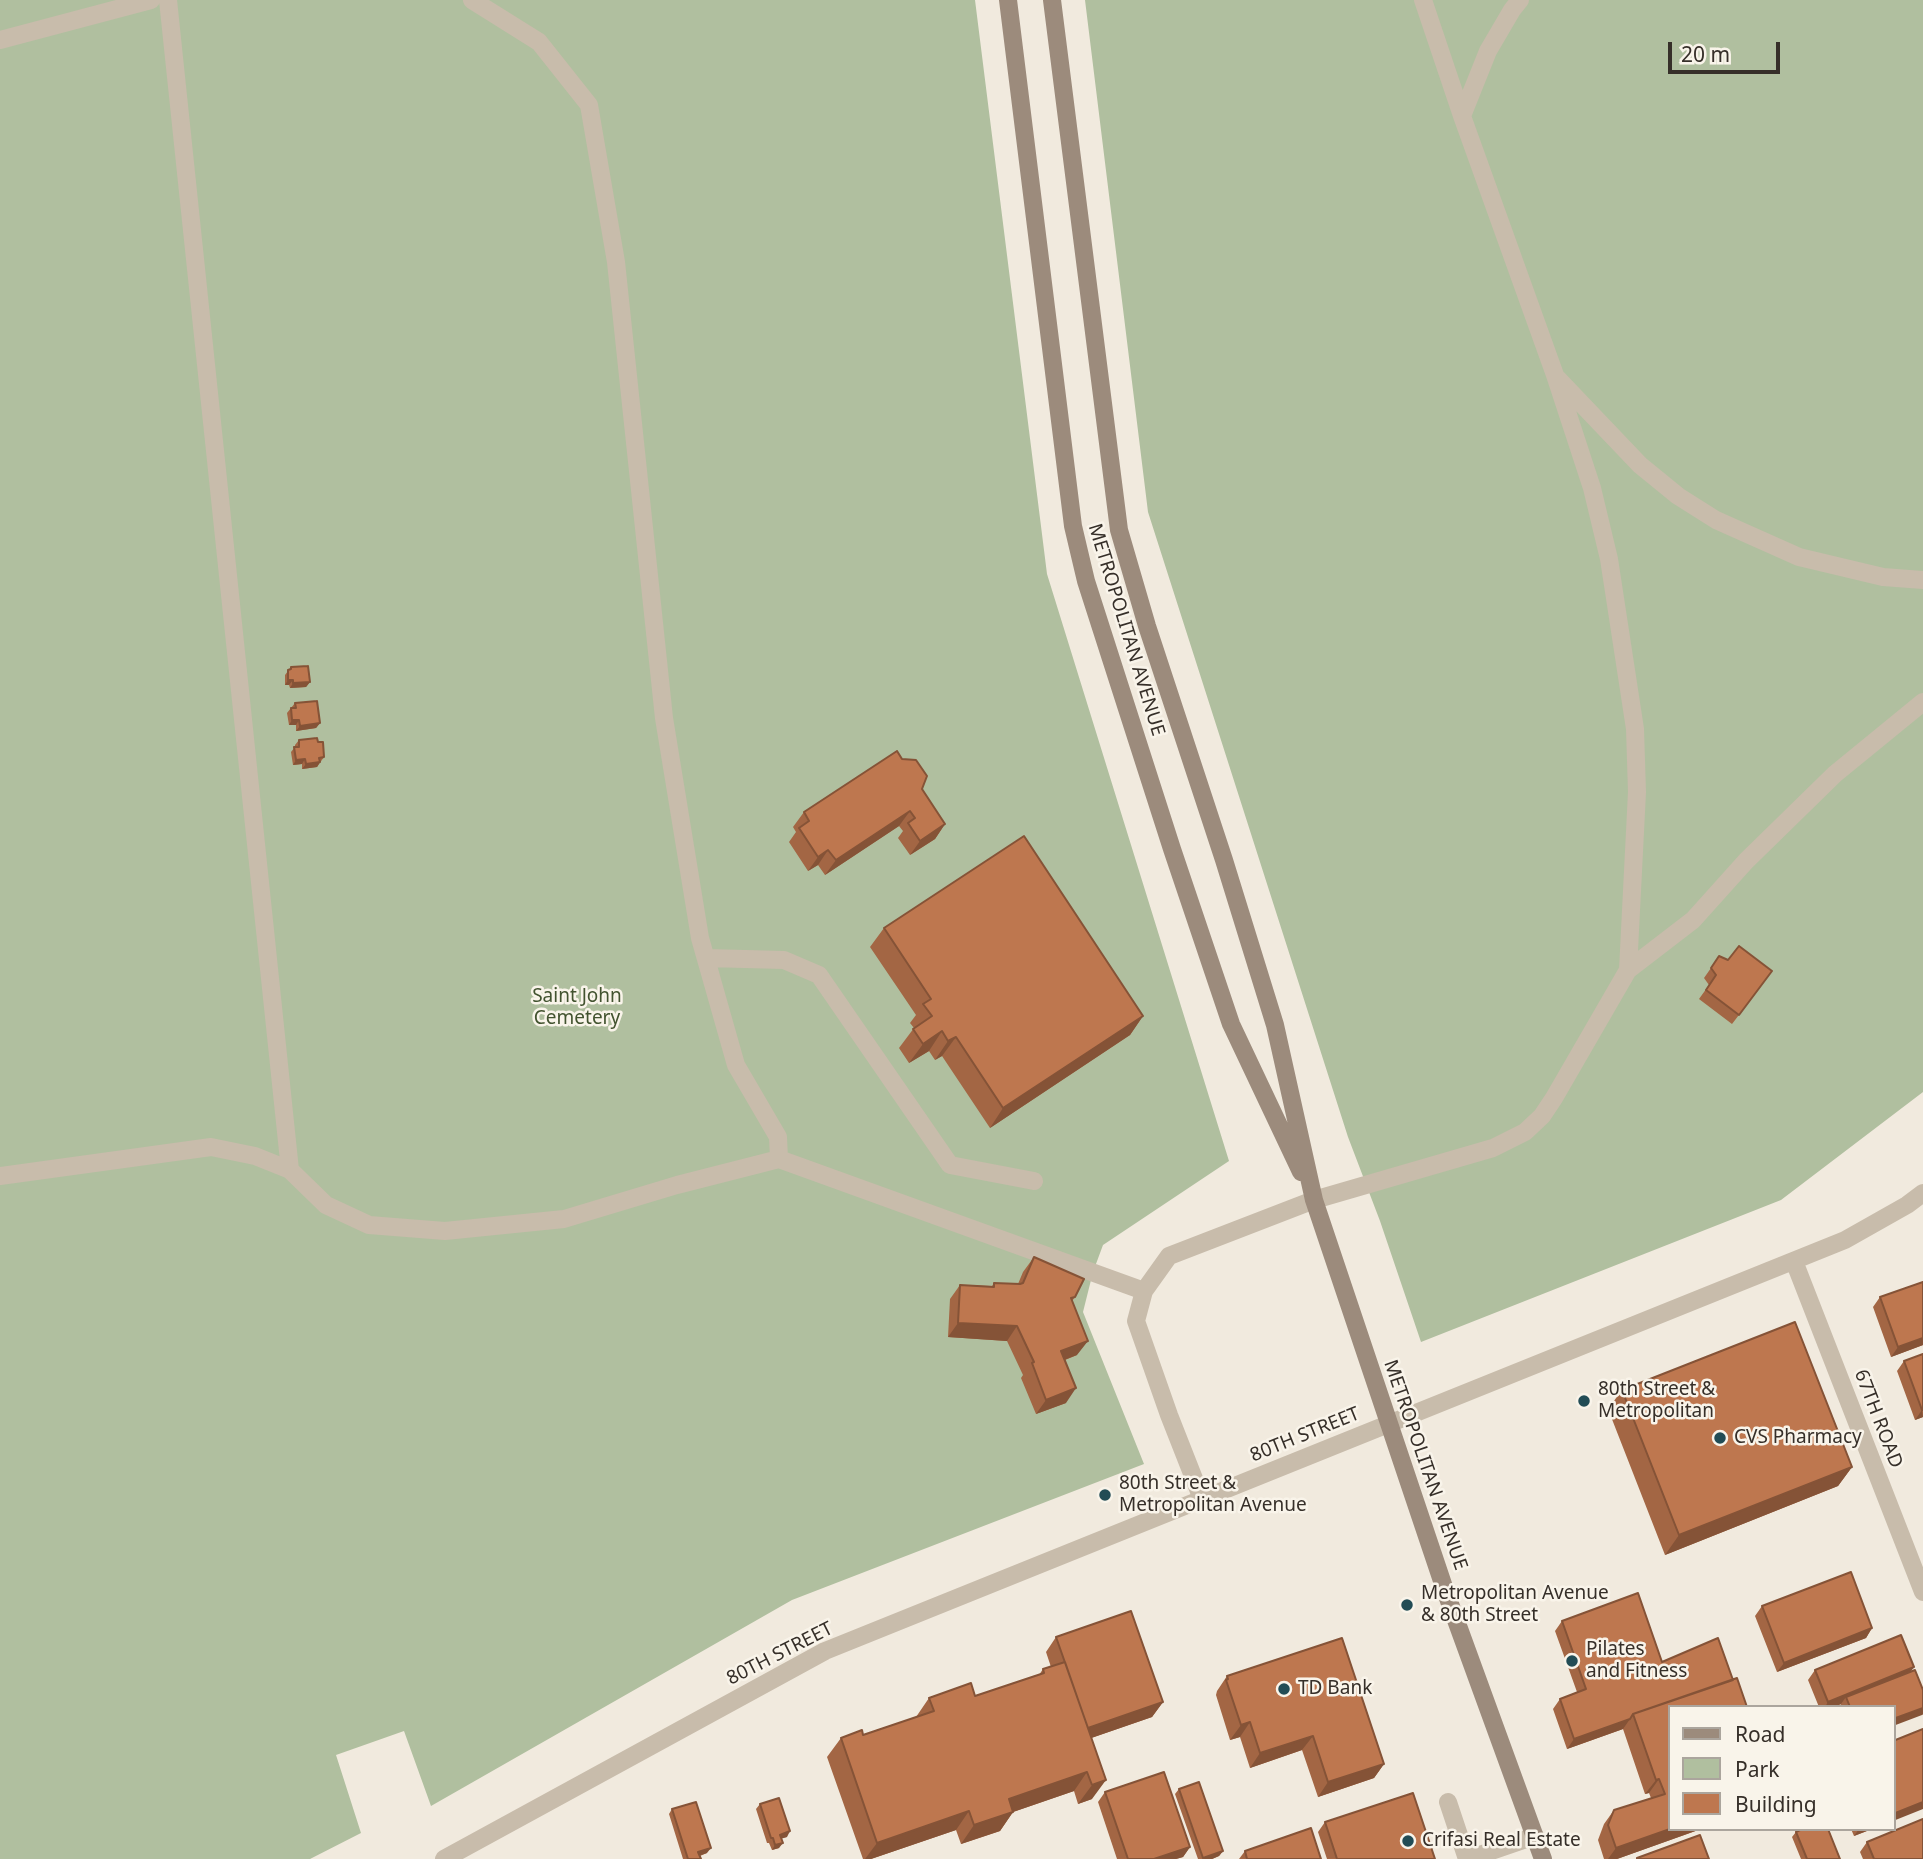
<!DOCTYPE html>
<style>
body{margin:0}
#map{position:relative;width:1923px;height:1859px;overflow:hidden;background:#f1eade;font-family:"Noto Sans",sans-serif}
canvas{display:block}
.legend{position:absolute;left:1668px;top:1705px;width:228px;height:126px;box-sizing:border-box;background:#f9f4ea;border:2px solid #aba59d;margin:0;padding:9px 12px;list-style:none;font-size:21px;color:#362f29}
.legend li{display:flex;align-items:center;gap:14px;height:35px}
.legend b{width:35px;border:2px solid #aba59d}
.scale{position:absolute;left:1668px;top:42px;width:112px;height:32px;box-sizing:border-box;border:4px solid #362f29;border-top:0;padding-left:9px;font-size:21px;line-height:24px;white-space:nowrap;color:#362f29;-webkit-text-stroke:5px #f9f4ea;paint-order:stroke}
</style>
<div id="map">
<canvas width="1923" height="1859"></canvas>
<ul class="legend">
<li><b style="height:9px;background:#9c8b7c"></b>Road</li>
<li><b style="height:19px;background:#b0bf9f"></b>Park</li>
<li><b style="height:19px;background:#be774f"></b>Building</li>
</ul>
<div class="scale">20 m</div>
</div>
<script>
const ctx = document.querySelector('canvas').getContext('2d');
ctx.lineJoin = 'round';
function fill(path, color) {
  ctx.fillStyle = color;
  ctx.fill(path, 'evenodd');
}
function shape(rows) {
  const path = new Path2D();
  for (const r of rows) {
    path.moveTo(r[0], r[1]);
    for (let i = 2; i < r.length; i += 2) path.lineTo(r[i], r[i + 1]);
  }
  return path;
}
function stroke(path, color, width, dash) {
  ctx.strokeStyle = color;
  ctx.lineWidth = width;
  ctx.lineCap = dash ? 'butt' : 'round';
  ctx.setLineDash(dash || []);
  ctx.stroke(path);
}
function label(font, color, halo, rows, align = 'center') {
  ctx.font = font + ' "Noto Sans",sans-serif';
  ctx.lineWidth = 5;
  ctx.setLineDash([]);
  ctx.textBaseline = 'middle';
  ctx.strokeStyle = halo;
  ctx.fillStyle = color;
  for (const [text, x, y, turn = 0] of rows) {
    ctx.save();
    ctx.translate(x, y);
    ctx.rotate((+turn || 0) * Math.PI / 180);
    ctx.textAlign = isNaN(turn) ? turn : align;
    if (halo) ctx.strokeText(text, 0, 0);
    ctx.fillText(text, 0, 0);
    ctx.restore();
  }
}
const green = shape([
 [0,0,975,0,1047,574,1229,1161,1103,1245,1093,1272,1083,1312,1144,1464,792,1600,431,1806,404,1731,336,1755,361,1833,310,1859,0,1859],
 [1085,0,1923,0,1923,1092,1781,1200,1421,1342,1380,1221,1348,1137,1148,512]
]);
const lane = shape([
 [168,0,290,1170],
 [472,0,539,42,589,105,616,262,664,718,700,938,736,1065,778,1137,779,1159],
 [1423,0,1462,116,1555,375,1592,488,1609,559,1635,729,1637,792,1628,970],
 [0,40,151,0],
 [1462,116,1488,51,1512,10,1520,0],
 [1558,379,1640,465,1678,496,1716,520,1799,557,1883,577,1923,580],
 [706,958,784,960,819,975,950,1165,1034,1181],
 [0,1176,211,1147,255,1156,290,1170,326,1205,369,1225,445,1231,564,1219,677,1185,779,1159,1144,1291],
 [1202,1499,1169,1415,1136,1321,1144,1291,1169,1256,1314,1200,1493,1148,1525,1132,1542,1116,1554,1098,1628,970,1693,920,1746,861,1835,774,1923,702],
 [1448,1802,1467,1859],
 [1468,1859,1535,1836]
]);
const street = shape([
 [1794,1261,1923,1592],
 [444,1859,825,1651,1845,1240,1907,1205,1923,1193]
]);
const secondary = shape([
 [1008,0,1073,526,1086,581,1172,849,1231,1024,1301,1172],
 [1052,0,1119,530,1147,626,1224,860,1275,1025,1314,1200,1445,1590,1543,1859]
]);
const wall = shape([
 [291,667,310,682,306,687,290,688,289,685,285,685,285,675],
 [295,703,320,723,316,728,296,731,296,725,289,725,287,713],
 [299,740,318,742,324,757,317,767,302,769,302,764,293,765,291,752,295,747,295,745],
 [922,789,945,824,935,839,910,855,898,838,903,831,899,826,825,875,818,865,808,871,789,842,796,832,793,827,804,812],
 [884,928,1143,1016,1130,1035,990,1128,942,1056,935,1060,929,1051,909,1063,899,1048,914,1028,910,1023,916,1015,870,947],
 [1728,960,1765,981,1732,1024,1699,999,1709,985,1704,978,1711,968],
 [1034,1257,1075,1297,1072,1301,1077,1355,1065,1360,1066,1403,1036,1414,1021,1378,1023,1375,1007,1341,948,1337,950,1299,960,1285,992,1286,994,1283,1018,1284,1023,1272],
 [1880,1297,1923,1345,1891,1357,1873,1307],
 [1923,1354,1923,1417,1915,1420,1897,1371,1904,1361],
 [1622,1390,1852,1467,1838,1486,1665,1555,1608,1409],
 [1638,1593,1669,1829,1701,1829,1617,1859,1604,1859,1598,1840,1604,1824,1614,1810,1651,1798,1649,1793,1645,1794,1623,1729,1567,1749,1553,1709,1560,1699,1577,1692,1555,1631,1562,1621],
 [1762,1606,1872,1628,1866,1638,1777,1672,1755,1616],
 [1056,1637,1163,1702,1152,1717,1091,1738,1092,1799,1078,1804,1074,1791,1013,1812,1000,1831,961,1844,956,1830,871,1859,863,1859,827,1757,841,1738,863,1735,916,1717,929,1698,975,1696,1039,1675,1043,1669,1051,1667,1046,1652],
 [1815,1670,1911,1672,1923,1690,1923,1714,1922,1715,1893,1707,1839,1707,1841,1704,1834,1707,1819,1707,1808,1680],
 [1227,1676,1384,1764,1374,1778,1318,1797,1302,1750,1250,1768,1240,1737,1230,1740,1216,1695,1217,1691],
 [1179,1789,1223,1851,1219,1856,1212,1859,1198,1859,1175,1794],
 [1105,1792,1190,1847,1183,1857,1176,1859,1117,1859,1098,1802],
 [760,1804,787,1837,781,1838,779,1848,772,1850,769,1843,767,1843,756,1809],
 [672,1809,707,1853,700,1856,701,1859,683,1859,669,1814],
 [1325,1822,1435,1859,1327,1859,1318,1832],
 [1851,1829,1872,1829,1854,1836],
 [1796,1832,1840,1859,1801,1859,1792,1837],
 [1867,1842,1923,1859,1863,1859,1860,1852],
 [1245,1851,1321,1859,1239,1859]
]);
const shadedWall = shape([
 [288,680,293,680,289,685,285,685],
 [310,682,306,687,290,688,293,683],
 [292,720,299,720,296,725,289,725],
 [320,723,316,728,296,731,300,726],
 [305,759,302,764,293,765,296,760],
 [320,762,317,767,302,769,306,764],
 [910,811,899,826,825,875,836,860],
 [945,824,935,839,910,855,920,841],
 [828,850,818,865,808,871,818,857],
 [1143,1016,1130,1035,990,1128,1003,1108],
 [942,1031,929,1051,909,1063,923,1044],
 [956,1037,942,1056,935,1060,948,1041],
 [958,1323,1017,1326,1007,1341,948,1337],
 [1923,1338,1923,1345,1891,1357,1898,1347],
 [1088,1341,1077,1355,1051,1365,1061,1351],
 [1076,1388,1066,1403,1036,1414,1046,1400],
 [1922,1410,1923,1417,1915,1420],
 [1852,1467,1838,1486,1665,1555,1679,1535],
 [1872,1628,1866,1638,1777,1672,1784,1663],
 [1914,1667,1907,1677,1846,1697,1841,1704,1834,1707,1825,1707,1828,1702],
 [1163,1702,1152,1717,1074,1744,1084,1729],
 [1923,1708,1923,1714,1922,1715,1893,1726,1893,1719],
 [1630,1719,1623,1729,1567,1749,1574,1739],
 [1250,1722,1240,1737,1230,1740,1241,1725],
 [1313,1736,1302,1750,1250,1768,1260,1753],
 [1384,1764,1374,1778,1318,1797,1328,1782],
 [1087,1772,1074,1791,1013,1812,1000,1831,961,1844,974,1825,1009,1799],
 [1659,1779,1649,1793,1645,1794,1656,1780],
 [1106,1780,1092,1799,1078,1804,1092,1785],
 [1923,1802,1923,1809,1893,1821,1893,1814],
 [969,1811,956,1830,871,1859,865,1859,877,1843],
 [1670,1829,1701,1829,1617,1859,1608,1859,1616,1848],
 [1859,1829,1872,1829,1854,1836],
 [790,1831,787,1837,777,1840,780,1835],
 [783,1843,779,1848,772,1850,775,1845],
 [1190,1847,1183,1857,1176,1859,1154,1859],
 [711,1848,707,1853,695,1857,698,1852],
 [1223,1851,1219,1856,1212,1859,1202,1859]
]);
const building = shape([
 [308,666,310,682,293,683,293,680,288,680,288,670,291,669,291,667,308,666],
 [317,701,320,723,300,726,299,720,292,720,291,708,296,708,295,703,317,701],
 [317,738,318,742,323,742,324,757,319,758,320,762,306,764,305,759,296,760,294,747,299,747,299,740,317,738],
 [897,751,902,759,916,760,927,776,922,789,945,824,920,841,908,823,915,818,910,811,836,860,828,850,818,857,799,828,809,821,804,812,897,751],
 [1024,836,1143,1016,1003,1108,956,1037,948,1041,942,1031,923,1044,913,1029,932,1016,923,1004,931,999,884,928,1024,836],
 [1739,946,1772,971,1739,1015,1706,990,1716,975,1711,968,1719,956,1728,960,1739,946],
 [1034,1257,1084,1279,1075,1297,1071,1298,1088,1341,1061,1351,1076,1388,1046,1400,1032,1363,1034,1362,1017,1326,958,1323,960,1285,994,1287,994,1283,1020,1284,1023,1283,1034,1257],
 [1923,1282,1923,1338,1898,1347,1880,1297,1923,1282],
 [1795,1322,1852,1467,1679,1535,1622,1390,1795,1322],
 [1923,1354,1923,1410,1922,1410,1904,1361,1923,1354],
 [1851,1572,1872,1628,1784,1663,1762,1606,1851,1572],
 [1638,1593,1662,1662,1718,1638,1733,1680,1633,1714,1630,1719,1574,1739,1560,1699,1586,1689,1562,1621,1638,1593],
 [1131,1611,1163,1702,1088,1728,1056,1637,1131,1611],
 [1901,1635,1914,1667,1828,1702,1815,1670,1901,1635],
 [1342,1638,1384,1764,1328,1782,1313,1736,1260,1753,1250,1722,1241,1725,1226,1680,1228,1679,1227,1676,1342,1638],
 [1065,1662,1106,1780,1092,1785,1087,1772,1009,1799,1013,1812,974,1825,969,1811,877,1843,841,1738,862,1730,863,1735,934,1711,929,1698,971,1683,975,1696,1044,1673,1043,1669,1065,1662],
 [1915,1670,1923,1690,1923,1708,1893,1719,1893,1707,1850,1707,1846,1697,1915,1670],
 [1737,1678,1747,1707,1669,1707,1670,1829,1616,1848,1608,1825,1614,1810,1665,1794,1659,1779,1656,1780,1633,1714,1737,1678],
 [1923,1729,1923,1802,1893,1814,1893,1741,1923,1729],
 [1164,1772,1190,1847,1154,1859,1128,1859,1105,1792,1164,1772],
 [1199,1782,1223,1851,1203,1858,1179,1789,1199,1782],
 [1413,1793,1435,1859,1337,1859,1325,1822,1413,1793],
 [779,1798,790,1831,780,1835,783,1843,775,1845,773,1838,771,1838,760,1804,779,1798],
 [696,1802,711,1848,698,1852,701,1859,688,1859,672,1809,696,1802],
 [1923,1819,1923,1859,1874,1859,1867,1842,1923,1819],
 [1311,1828,1321,1859,1247,1859,1245,1851,1311,1828],
 [1802,1829,1828,1829,1840,1859,1807,1859,1796,1832,1802,1829],
 [1700,1835,1709,1859,1637,1859,1637,1858,1700,1835]
]);
const markers = [
 [1584,1401,7,"#224c55"],
 [1720,1438,7,"#224c55"],
 [1105,1495,7,"#224c55"],
 [1407,1605,7,"#224c55"],
 [1572,1661,7,"#224c55"],
 [1284,1689,7,"#224c55"],
 [1408,1841,7,"#224c55"]
];
const streetNames = [
 ["METROPOLITAN AVENUE",1126,630,73],
 ["67TH ROAD",1878,1419,69],
 ["80TH STREET",1305,1435,-22],
 ["METROPOLITAN AVENUE",1425,1465,71],
 ["80TH STREET",780,1654,-27]
];
const parkNames = [
 ["Saint John",577,997],
 ["Cemetery",577,1019]
];
const poiNames = [
 ["80th Street &",1598,1390],
 ["Metropolitan",1598,1412],
 ["CVS Pharmacy",1734,1438],
 ["80th Street &",1119,1484],
 ["Metropolitan Avenue",1119,1506],
 ["Metropolitan Avenue",1421,1594],
 ["& 80th Street",1421,1616],
 ["Pilates",1586,1650],
 ["and Fitness",1586,1672],
 ["TD Bank",1298,1689],
 ["Crifasi Real Estate",1422,1841]
];
fill(green, '#b0bf9f');
stroke(lane, '#c8bcab', 18);
stroke(street, '#c8bcab', 18);
stroke(secondary, '#9c8b7c', 18);
fill(wall, '#a36644');
fill(shadedWall, '#855337');
fill(building, '#be774f');
stroke(building, '#855337', 2);
for (const [x, y, r, color] of markers) {
  const dot = new Path2D();
  dot.arc(x, y, r, 0, 2 * Math.PI);
  ctx.fillStyle = color;
  ctx.fill(dot);
  stroke(dot, '#f9f4ea', 2.5);
}
label('19px', '#362f29', '#f9f4ea', streetNames);
label('19px', '#42532f', '#f9f4ea', parkNames);
label('19px', '#362f29', '#f9f4ea', poiNames, 'left');
</script>
